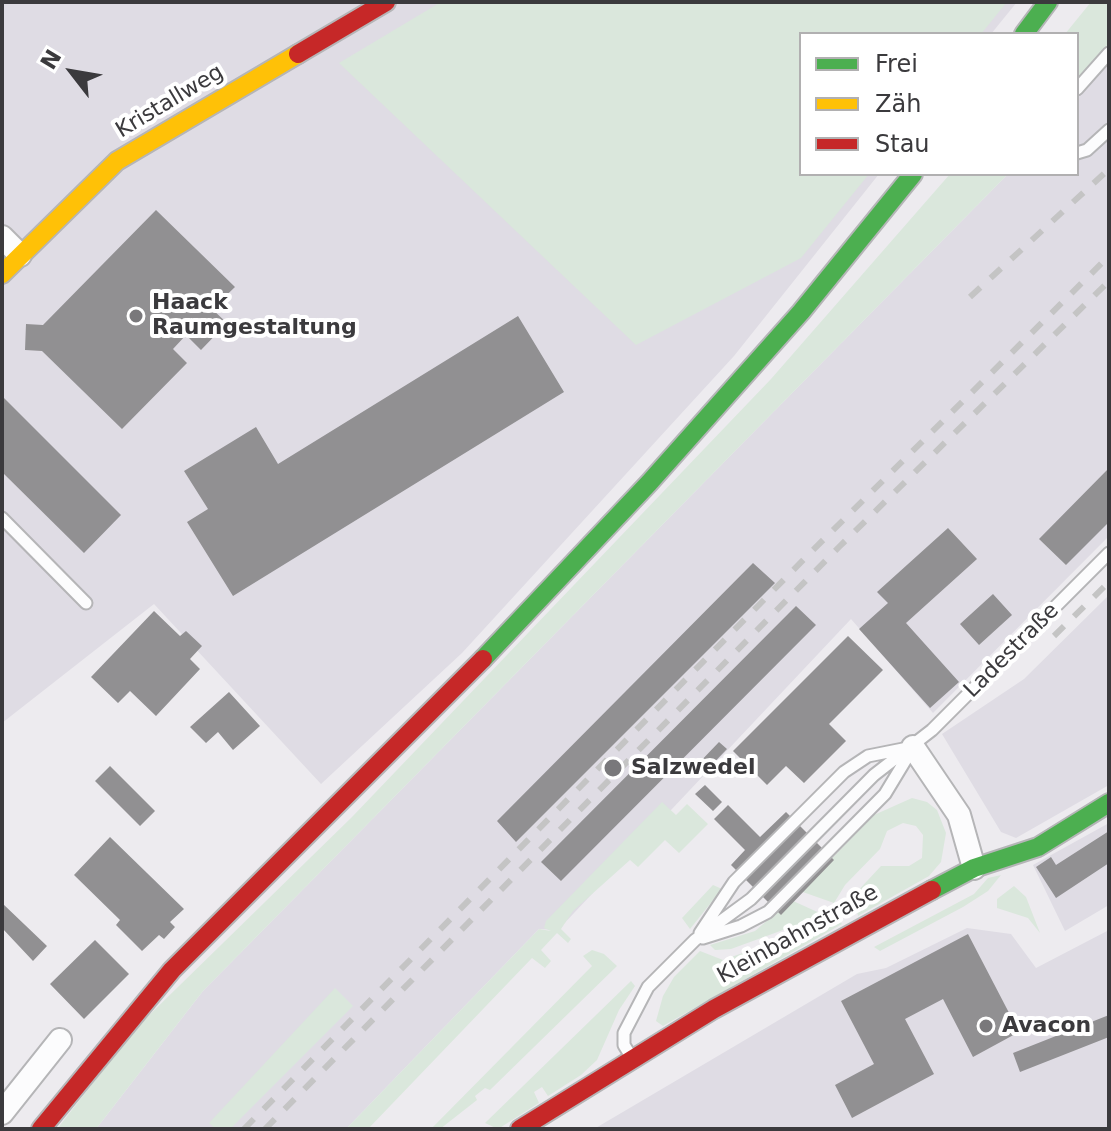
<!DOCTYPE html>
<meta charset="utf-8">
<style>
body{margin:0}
#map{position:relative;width:1111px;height:1131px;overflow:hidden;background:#edebef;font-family:"DejaVu Sans",sans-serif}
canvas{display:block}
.frame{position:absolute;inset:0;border:4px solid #3b3a3d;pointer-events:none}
.legend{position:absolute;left:799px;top:32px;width:280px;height:144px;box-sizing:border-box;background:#fff;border:2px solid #b1b0b1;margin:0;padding:10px 14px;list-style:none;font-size:24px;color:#3b3a3d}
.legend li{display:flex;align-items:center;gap:16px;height:40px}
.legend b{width:40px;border:2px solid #b1b0b1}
.north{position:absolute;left:32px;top:32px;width:80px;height:80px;-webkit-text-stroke:6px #fff;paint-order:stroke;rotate:301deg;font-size:22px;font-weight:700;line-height:32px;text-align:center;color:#3b3a3d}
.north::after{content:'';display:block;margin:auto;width:28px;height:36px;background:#3b3a3d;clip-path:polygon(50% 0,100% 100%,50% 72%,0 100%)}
</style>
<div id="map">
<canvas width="1111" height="1131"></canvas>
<div class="frame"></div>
<ul class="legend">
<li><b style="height:10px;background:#4caf50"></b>Frei</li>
<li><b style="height:10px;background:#ffc107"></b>Zäh</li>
<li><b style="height:10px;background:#c62828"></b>Stau</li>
</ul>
<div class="north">N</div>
</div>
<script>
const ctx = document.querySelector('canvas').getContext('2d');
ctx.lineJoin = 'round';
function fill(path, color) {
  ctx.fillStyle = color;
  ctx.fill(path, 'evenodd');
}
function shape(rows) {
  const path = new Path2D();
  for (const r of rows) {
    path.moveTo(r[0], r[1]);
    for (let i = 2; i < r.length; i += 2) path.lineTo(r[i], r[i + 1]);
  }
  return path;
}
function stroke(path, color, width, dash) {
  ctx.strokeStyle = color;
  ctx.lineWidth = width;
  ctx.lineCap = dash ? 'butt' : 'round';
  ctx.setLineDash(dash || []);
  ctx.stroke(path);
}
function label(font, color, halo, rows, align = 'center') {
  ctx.font = font + ' "DejaVu Sans",sans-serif';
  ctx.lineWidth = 8;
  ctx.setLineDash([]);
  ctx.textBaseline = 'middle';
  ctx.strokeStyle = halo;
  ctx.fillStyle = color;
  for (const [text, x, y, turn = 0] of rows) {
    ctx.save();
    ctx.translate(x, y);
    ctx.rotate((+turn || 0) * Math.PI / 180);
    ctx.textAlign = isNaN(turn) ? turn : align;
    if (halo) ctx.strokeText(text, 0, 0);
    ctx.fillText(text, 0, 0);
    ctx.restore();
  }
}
const built = shape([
 [2,2,1017,2,991,34,801,34,801,174,879,174,734,356,462,653,321,784,154,604,2,723],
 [1109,43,1109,536,933,713,851,619,558,930,539,929,346,1129,96,1129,203,991,1008,174,1077,174,1077,86],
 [1109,595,1109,785,1016,838,1001,832,942,734,1024,679],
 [1109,823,1109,905,1065,931,1033,865],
 [967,928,1011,934,1036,968,1109,930,1109,1129,594,1129,857,974,886,968]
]);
const green = shape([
 [441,2,1007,2,981,34,801,34,801,174,869,174,801,258,636,345,339,63],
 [1091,2,1109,2,1109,43,1077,86,1077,34,1065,34],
 [950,174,1008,174,203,991,96,1129,57,1129,136,1028,352,817,771,379],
 [912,798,927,802,937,810,946,833,941,862,929,876,858,916,854,895,881,866,909,866,922,858,923,835,916,826,903,823,887,831,880,849,845,885,834,903,800,891,874,815],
 [662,802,676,815,687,804,708,824,679,853,665,840,638,867,630,860,573,911,561,929,571,939,568,943,557,933,541,950,551,961,545,968,532,958,368,1129,346,1129,539,929,551,931,544,928,546,921],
 [1001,875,988,891,963,907,880,951,874,947,974,894,988,878],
 [713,885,722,889,690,929,682,918],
 [1014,886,1026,897,1040,933,1028,918,997,908,997,899],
 [791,900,824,915,731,949,715,950,710,945,755,931],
 [838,919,842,924,663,1026,656,1021,663,996,674,977,700,951,723,960],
 [592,950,604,954,617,966,490,1090,485,1088,475,1096,477,1100,440,1129,431,1129,592,966,583,956],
 [631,981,635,986,619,1010,597,1060,581,1075,548,1096,542,1087,534,1092,539,1103,498,1129,485,1123],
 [335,988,353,1006,230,1129,216,1129,209,1123]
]);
const building = shape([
 [156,210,235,287,212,309,227,323,201,350,186,335,173,349,187,363,122,429,42,351,25,350,26,324,43,325],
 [518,316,564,392,233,596,187,522,208,509,184,471,256,427,278,464],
 [2,396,121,515,84,553,2,472],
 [1109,468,1109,522,1066,565,1039,539],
 [948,528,977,559,906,623,959,682,930,708,859,629,888,603,877,592],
 [753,563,775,583,516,842,497,821],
 [993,594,1012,615,979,645,960,624],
 [796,606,816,625,561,881,541,862],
 [154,611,180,636,186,631,202,646,190,659,200,669,156,716,130,691,118,703,91,677],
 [848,636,883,670,829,724,846,741,804,783,786,766,767,785,733,751],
 [229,692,260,726,233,750,218,732,206,743,190,727],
 [719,742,727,749,704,773,696,766],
 [110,766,155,811,140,826,95,781],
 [705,785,722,802,713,811,695,794],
 [728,805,760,837,786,812,834,860,781,915,731,865,745,850,714,819],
 [1109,831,1109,863,1056,898,1036,867,1051,857,1056,865],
 [110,837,184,909,170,922,175,927,164,939,159,935,142,951,116,925,120,920,74,875],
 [2,903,47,946,33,961,2,928],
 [968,934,1019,1032,973,1057,943,999,905,1019,934,1074,852,1118,835,1085,874,1064,841,1001],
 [95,940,129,974,84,1019,50,984],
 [1109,1015,1109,1037,1020,1072,1013,1053]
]);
const lane = shape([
 [1077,89,1109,53],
 [1077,153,1087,150,1109,130],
 [2,518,86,603],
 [700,933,734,882,844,772,868,756,908,748],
 [703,938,741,926,768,912,885,794,911,751],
 [632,1058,624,1045,624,1033,648,987,695,940,751,899,874,775,932,730,1109,553]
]);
const street = shape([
 [2,237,20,255],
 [913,747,959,815,974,868],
 [2,1113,60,1040]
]);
const fast = shape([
 [1024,34,1048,2],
 [483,659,649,483,801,312,913,174],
 [932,890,974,868,1038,847,1109,803]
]);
const slow = shape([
 [2,274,117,161,298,54]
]);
const jam = shape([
 [298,54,386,2],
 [41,1129,172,970,483,659],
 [520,1129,714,1009,932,890]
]);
const rail = shape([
 [970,297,1109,169],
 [1054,636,1109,582],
 [244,1129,809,554,1109,256],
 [265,1129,839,547,1109,281]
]);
const markers = [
 [136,316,8,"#79787b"],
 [613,768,10,"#79787b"],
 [986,1026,8,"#79787b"]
];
const streetNames = [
 ["Kristallweg",170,102,-31],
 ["Ladestraße",1012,651,-45],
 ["Kleinbahnstraße",798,935,-29]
];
const poiNames = [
 ["Haack",152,303],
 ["Raumgestaltung",152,328],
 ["Salzwedel",631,768],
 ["Avacon",1002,1026]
];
fill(built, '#dfdce4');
fill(green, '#dae7dc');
fill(building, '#919092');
stroke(lane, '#b5b5b7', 15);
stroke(street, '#b5b5b7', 26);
stroke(fast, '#b5b5b7', 22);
stroke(slow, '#b5b5b7', 22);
stroke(jam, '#b5b5b7', 22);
stroke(lane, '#fcfcfd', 11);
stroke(street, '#fcfcfd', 22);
stroke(fast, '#4caf50', 18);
stroke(slow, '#ffc107', 18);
stroke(jam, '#c62828', 18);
stroke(rail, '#c4c4c4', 6, [14, 14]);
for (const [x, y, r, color] of markers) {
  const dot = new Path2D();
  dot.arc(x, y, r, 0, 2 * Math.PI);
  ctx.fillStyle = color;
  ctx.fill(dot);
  stroke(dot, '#fff', 3);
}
label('22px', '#3b3a3d', '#fff', streetNames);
label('bold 22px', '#3b3a3d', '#fff', poiNames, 'left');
</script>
